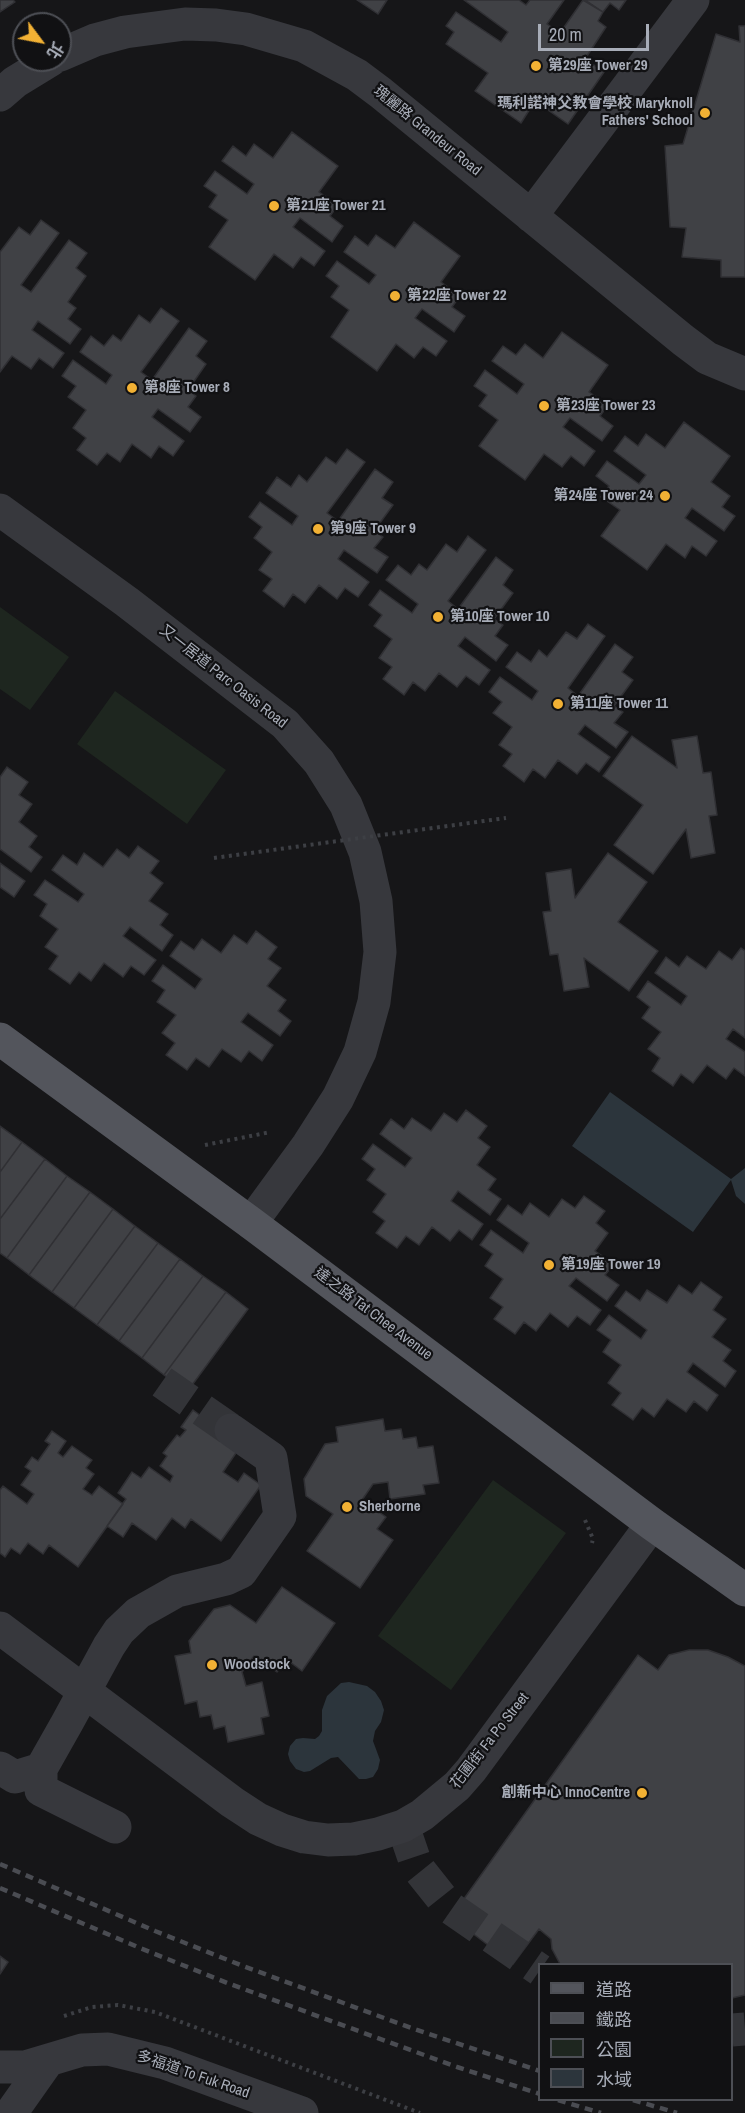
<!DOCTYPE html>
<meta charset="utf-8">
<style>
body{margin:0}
#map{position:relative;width:745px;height:2113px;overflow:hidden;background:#161618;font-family:"Archivo Narrow","Noto Sans TC",sans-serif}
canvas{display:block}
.legend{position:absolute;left:538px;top:1963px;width:195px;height:138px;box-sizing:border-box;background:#111113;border:2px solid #4d4f55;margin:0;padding:8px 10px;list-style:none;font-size:18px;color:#a8adb8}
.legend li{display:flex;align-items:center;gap:12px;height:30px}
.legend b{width:30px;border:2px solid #4d4f55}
.north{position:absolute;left:12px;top:12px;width:60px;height:60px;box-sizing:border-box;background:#111113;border:2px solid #4d4f55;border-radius:50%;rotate:122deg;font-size:16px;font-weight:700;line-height:24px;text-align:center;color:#a8adb8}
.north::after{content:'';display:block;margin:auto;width:21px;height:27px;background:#f2b134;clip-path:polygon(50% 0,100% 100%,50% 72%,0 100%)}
.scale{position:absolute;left:538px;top:24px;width:111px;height:27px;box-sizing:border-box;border:3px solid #a8adb8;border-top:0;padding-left:8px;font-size:18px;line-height:21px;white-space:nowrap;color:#a8adb8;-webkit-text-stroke:4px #111113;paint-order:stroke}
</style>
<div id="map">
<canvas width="745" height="2113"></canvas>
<ul class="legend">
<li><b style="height:8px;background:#53555c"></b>道路</li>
<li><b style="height:8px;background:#4a4c52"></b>鐵路</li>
<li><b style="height:16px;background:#1e261f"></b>公園</li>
<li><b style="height:16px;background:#2c353c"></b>水域</li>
</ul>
<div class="north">北</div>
<div class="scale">20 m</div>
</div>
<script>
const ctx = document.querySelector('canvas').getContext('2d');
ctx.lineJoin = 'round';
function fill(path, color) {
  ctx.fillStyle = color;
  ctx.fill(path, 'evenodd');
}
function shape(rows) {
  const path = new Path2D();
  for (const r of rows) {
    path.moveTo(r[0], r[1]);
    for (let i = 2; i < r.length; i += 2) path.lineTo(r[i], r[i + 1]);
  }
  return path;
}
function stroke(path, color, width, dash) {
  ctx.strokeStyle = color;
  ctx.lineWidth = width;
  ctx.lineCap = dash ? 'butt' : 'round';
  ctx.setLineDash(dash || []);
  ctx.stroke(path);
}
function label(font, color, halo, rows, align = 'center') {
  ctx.font = font + ' "Archivo Narrow","Noto Sans TC",sans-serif';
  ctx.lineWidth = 4.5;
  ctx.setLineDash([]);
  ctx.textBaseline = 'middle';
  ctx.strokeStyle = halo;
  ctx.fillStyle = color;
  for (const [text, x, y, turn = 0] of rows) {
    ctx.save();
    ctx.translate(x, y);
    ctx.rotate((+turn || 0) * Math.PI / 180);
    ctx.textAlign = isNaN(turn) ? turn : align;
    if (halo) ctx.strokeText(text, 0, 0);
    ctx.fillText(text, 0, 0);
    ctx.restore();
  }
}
const green = shape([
 [0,607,69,657,30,710,0,689],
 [115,691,226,770,187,824,77,744],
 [493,1480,566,1533,451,1690,378,1636]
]);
const water = shape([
 [610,1092,731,1179,745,1168,745,1204,736,1196,731,1180,693,1232,572,1146],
 [349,1682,367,1686,375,1692,381,1701,384,1710,381,1722,375,1731,373,1741,380,1760,378,1769,373,1777,366,1779,359,1779,338,1757,331,1758,310,1771,304,1772,296,1769,290,1761,288,1754,290,1746,296,1739,303,1738,315,1739,319,1736,322,1731,322,1710,327,1696,341,1683]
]);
const building = shape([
 [0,0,13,0,15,2,0,12,0,0],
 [357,0,387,0,378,14,357,0],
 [464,0,519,0,526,5,530,0,564,0,547,24,560,33,583,0,603,12,598,21,606,27,585,59,604,72,568,124,535,101,521,123,475,91,488,73,446,44,454,32,446,26,456,12,501,42,508,32,464,0],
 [585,0,626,0,619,10,610,3,603,12,585,0],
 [739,26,745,26,745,277,721,277,721,260,682,257,686,228,670,227,665,146,683,144,716,34,740,42,739,26],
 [292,132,338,166,319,192,338,205,330,216,343,226,332,242,300,218,293,227,325,251,314,266,301,257,293,268,274,254,255,280,209,247,228,220,209,207,217,195,204,186,215,171,247,194,254,184,222,161,233,146,246,156,254,144,273,158,292,132],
 [41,220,59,233,21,285,31,292,69,240,87,253,76,268,86,276,68,302,76,308,68,319,81,329,70,344,38,321,32,330,64,353,53,368,39,358,31,369,12,356,0,372,0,252,19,227,30,235,41,220],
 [414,222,460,256,441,282,460,296,452,307,465,316,454,332,422,309,415,318,447,341,436,356,423,347,414,358,396,344,377,371,331,337,349,310,331,297,339,286,326,276,337,261,369,284,376,275,344,252,355,236,368,246,376,235,395,248,414,222],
 [161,308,179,321,141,372,152,380,189,328,207,341,196,356,206,364,188,390,196,396,188,407,201,417,190,432,158,409,152,417,184,441,173,456,159,446,151,458,132,444,120,462,107,453,97,465,77,450,86,438,73,428,86,410,68,397,76,386,62,376,73,360,106,384,112,375,80,352,91,336,104,346,113,335,121,341,139,315,150,323,161,308],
 [562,332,608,365,589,392,608,405,600,416,613,426,602,441,570,418,563,427,595,451,584,466,571,456,562,467,544,454,525,480,479,446,498,420,479,406,487,395,474,386,485,370,517,394,524,384,492,361,503,346,516,355,525,344,543,358,562,332],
 [684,422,730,456,711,482,730,496,722,507,735,516,724,531,692,508,685,518,717,541,706,556,692,546,685,558,666,544,647,570,601,536,620,510,601,497,609,486,596,476,607,461,639,484,646,475,614,451,625,436,638,446,646,434,665,448,684,422],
 [347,449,365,462,327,513,338,521,375,469,393,482,382,498,393,505,374,531,383,537,374,548,388,557,377,573,344,550,338,559,369,582,358,597,345,588,337,599,319,585,305,603,293,594,284,607,263,591,272,579,259,570,272,552,254,538,262,527,249,517,260,502,292,525,298,516,266,493,277,477,291,487,299,475,307,482,326,457,336,464,347,449],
 [468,536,486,550,448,601,458,609,496,557,513,570,503,585,513,593,494,619,503,625,495,636,508,645,496,661,465,637,458,646,490,670,479,685,466,676,457,687,439,673,425,691,413,682,404,695,383,679,392,667,379,658,392,639,374,626,382,615,369,605,380,590,412,613,418,604,386,580,398,565,411,575,419,564,427,570,446,544,457,552,468,536],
 [588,624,605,636,568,688,578,696,615,644,633,657,622,672,633,680,614,706,623,712,614,723,628,732,616,748,585,725,578,734,610,757,599,772,586,763,577,774,558,760,545,778,533,769,524,782,503,766,512,754,499,745,512,727,493,713,502,702,489,692,500,677,532,700,538,691,506,667,517,652,531,662,539,650,547,657,566,632,577,639,588,624],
 [632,736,677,768,672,740,697,736,703,773,711,772,717,815,709,816,715,853,691,858,686,829,653,874,614,845,643,805,603,776,632,736],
 [7,767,28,782,19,795,32,804,19,822,37,836,29,847,42,857,31,872,0,849,0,777,7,767],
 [138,846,159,861,150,873,163,883,149,901,168,914,160,925,173,935,162,951,130,927,123,936,156,960,144,975,131,966,123,977,104,963,91,981,79,972,70,984,49,969,58,956,45,947,58,929,40,916,47,904,34,895,45,880,78,902,84,894,52,870,63,855,77,865,84,853,103,867,117,849,129,858,138,846],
 [608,853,647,882,618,922,658,951,629,991,584,958,589,987,564,991,558,954,550,955,543,912,551,911,546,873,571,869,575,898,608,853],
 [0,863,25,881,14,897,0,887,0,863],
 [256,931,277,947,268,959,281,968,267,986,286,1000,278,1011,291,1021,280,1036,248,1013,241,1022,273,1045,262,1061,249,1051,241,1062,222,1049,209,1067,196,1058,187,1070,166,1055,175,1043,162,1033,176,1015,157,1002,165,990,152,981,163,965,195,989,202,979,170,956,181,941,194,950,202,939,221,953,234,935,247,944,256,931],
 [741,948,745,951,745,1038,733,1029,726,1039,745,1052,745,1076,734,1068,726,1079,707,1065,693,1083,681,1074,673,1086,652,1071,660,1058,648,1049,661,1032,642,1018,650,1007,637,997,648,981,681,1005,687,996,655,973,666,957,679,967,687,956,706,969,719,951,732,960,741,948],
 [466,1110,487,1126,478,1138,490,1147,477,1165,496,1179,488,1190,501,1199,490,1215,458,1191,451,1201,483,1224,472,1240,459,1230,450,1241,432,1227,419,1245,406,1236,397,1248,376,1233,385,1221,373,1212,386,1194,367,1180,375,1169,362,1159,373,1144,405,1167,412,1158,380,1134,391,1119,404,1129,412,1118,431,1131,444,1113,457,1122,466,1110],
 [0,1126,22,1142,0,1172,0,1126],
 [22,1142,45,1159,0,1219,0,1172,22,1142],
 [45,1159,67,1176,7,1258,0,1253,0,1219,45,1159],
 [67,1176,90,1192,29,1275,7,1258,67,1176],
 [90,1192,113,1209,52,1292,29,1275,90,1192],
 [584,1196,605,1211,596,1223,608,1233,595,1251,614,1264,605,1275,619,1285,607,1301,576,1278,569,1286,601,1310,590,1325,577,1316,568,1327,550,1313,536,1331,524,1322,515,1334,494,1319,503,1307,490,1298,503,1279,485,1266,493,1254,480,1245,491,1230,523,1253,529,1243,497,1220,508,1205,522,1215,530,1203,549,1217,562,1199,575,1208,584,1196],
 [113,1209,135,1226,74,1308,52,1292,113,1209],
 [135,1226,158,1243,97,1325,74,1308,135,1226],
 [158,1243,180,1259,119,1341,97,1325,158,1243],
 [180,1259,203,1276,142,1358,119,1341,180,1259],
 [203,1276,226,1292,164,1375,142,1358,203,1276],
 [701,1282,722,1297,713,1310,726,1319,712,1337,731,1350,723,1361,736,1371,725,1387,693,1363,687,1372,718,1395,707,1411,694,1401,686,1412,667,1399,654,1417,642,1408,633,1420,612,1405,621,1393,608,1383,621,1365,603,1352,611,1340,597,1330,609,1315,641,1339,647,1330,615,1306,626,1291,640,1301,647,1290,667,1303,679,1285,692,1294,701,1282],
 [226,1292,248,1309,187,1392,164,1375,226,1292],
 [193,1410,213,1425,210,1430,214,1433,218,1428,238,1450,223,1472,238,1482,244,1473,261,1485,221,1541,191,1519,185,1528,172,1518,156,1540,132,1523,123,1537,107,1526,126,1499,118,1493,132,1472,141,1478,149,1467,170,1482,173,1476,160,1466,167,1456,163,1453,177,1435,180,1437,186,1430,181,1427,193,1410],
 [383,1419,385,1431,401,1429,403,1439,416,1437,418,1448,433,1446,439,1483,423,1485,425,1494,390,1499,388,1482,373,1484,362,1500,386,1517,377,1529,393,1540,360,1588,307,1551,333,1514,306,1496,304,1479,325,1444,338,1442,336,1427,383,1419],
 [52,1431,66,1441,58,1453,63,1457,72,1446,92,1460,86,1468,94,1474,83,1489,92,1495,99,1486,123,1504,78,1567,49,1545,43,1554,28,1543,20,1554,11,1548,5,1557,0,1553,0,1490,3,1486,27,1504,34,1494,21,1485,31,1471,25,1467,32,1457,38,1461,50,1444,45,1441,52,1431],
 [282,1587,335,1623,302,1671,286,1659,277,1672,254,1656,242,1672,246,1686,262,1682,269,1716,261,1718,264,1734,228,1742,225,1726,214,1729,211,1715,200,1717,197,1701,185,1704,175,1656,191,1653,189,1641,214,1609,230,1605,256,1623,282,1587],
 [689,1650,708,1650,728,1657,745,1666,745,1995,732,1998,732,1964,560,1964,552,1949,551,1939,539,1929,513,1964,451,1917,638,1655,658,1670,669,1655,689,1650],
 [0,1956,8,1962,0,1974,0,1956]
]);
const minorTunnel = shape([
 [162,1382,231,1430],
 [403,1826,417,1867,449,1907,540,1970],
 [732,2030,745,2029]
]);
const path = shape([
 [205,1145,271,1132],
 [585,1520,593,1539,592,1543],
 [64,2016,92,2007,118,2005,155,2012,420,2113]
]);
const minor = shape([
 [60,55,95,40,125,32,185,24,216,25,246,29,304,46,357,75,381,93,683,340,707,358,745,374],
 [0,95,15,82,51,60],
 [531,216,693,0],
 [0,510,127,602,285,724,319,762,346,805,365,852,376,901,380,952,374,1002,360,1052,338,1098,308,1145,251,1223],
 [0,1628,232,1802,258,1819,282,1830,304,1837,328,1840,354,1839,378,1834,403,1826,422,1815,457,1786,471,1770,652,1524],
 [0,1768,15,1777,41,1769,67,1723,109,1646,119,1631,138,1613,177,1591,226,1579,241,1572,262,1542,280,1516,271,1458,231,1430],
 [41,1769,41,1790,115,1827],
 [0,2067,25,2067,82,2050,108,2049,165,2063,302,2113],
 [11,2113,47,2062]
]);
const major = shape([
 [0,1039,251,1223,652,1524,745,1590]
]);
const rail = shape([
 [0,1864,155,1931,243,1966,414,2029,540,2071],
 [0,1888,140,1948,230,1984,457,2067,540,2094],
 [558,2100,601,2113],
 [633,2100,677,2113]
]);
const pathBridge = shape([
 [214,858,506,818]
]);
const markers = [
 [536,66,6,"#f2b134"],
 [705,113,6,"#f2b134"],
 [274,206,6,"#f2b134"],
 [395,296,6,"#f2b134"],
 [132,388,6,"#f2b134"],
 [544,406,6,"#f2b134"],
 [665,496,6,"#f2b134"],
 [318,529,6,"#f2b134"],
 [438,617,6,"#f2b134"],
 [558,704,6,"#f2b134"],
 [549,1265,6,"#f2b134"],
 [347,1507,6,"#f2b134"],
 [212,1665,6,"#f2b134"],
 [642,1793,6,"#f2b134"]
];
const poiNames = [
 ["第29座 Tower 29",548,66],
 ["瑪利諾神父教會學校 Maryknoll",693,104,"right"],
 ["Fathers' School",693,121,"right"],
 ["第21座 Tower 21",286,206],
 ["第22座 Tower 22",407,296],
 ["第8座 Tower 8",144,388],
 ["第23座 Tower 23",556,406],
 ["第24座 Tower 24",653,496,"right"],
 ["第9座 Tower 9",330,529],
 ["第10座 Tower 10",450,617],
 ["第11座 Tower 11",570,704],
 ["第19座 Tower 19",561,1265],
 ["Sherborne",359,1507],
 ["Woodstock",224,1665],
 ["創新中心 InnoCentre",630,1793,"right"]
];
const streetNames = [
 ["瑰麗路 Grandeur Road",427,131,39],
 ["又一居道 Parc Oasis Road",223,677,38],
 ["達之路 Tat Chee Avenue",373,1314,37],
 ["花圃街 Fa Po Street",490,1741,-52],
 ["多福道 To Fuk Road",193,2075,19]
];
fill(green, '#1e261f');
fill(water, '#2c353c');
fill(building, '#404145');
stroke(building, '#303034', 1.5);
stroke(minorTunnel, '#333438', 33, [33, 16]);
stroke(path, '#3d3f44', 4, [3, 4.5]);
stroke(minor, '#37383d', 33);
stroke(major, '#53555c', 33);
stroke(rail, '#4a4c52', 4.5, [8, 6]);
stroke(pathBridge, '#3d3f44', 4, [3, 4.5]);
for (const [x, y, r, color] of markers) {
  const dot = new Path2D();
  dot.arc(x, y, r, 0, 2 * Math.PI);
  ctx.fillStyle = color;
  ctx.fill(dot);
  stroke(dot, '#111113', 2);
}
label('bold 15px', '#a8adb8', '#111113', poiNames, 'left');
label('15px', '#a8adb8', '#111113', streetNames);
</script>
